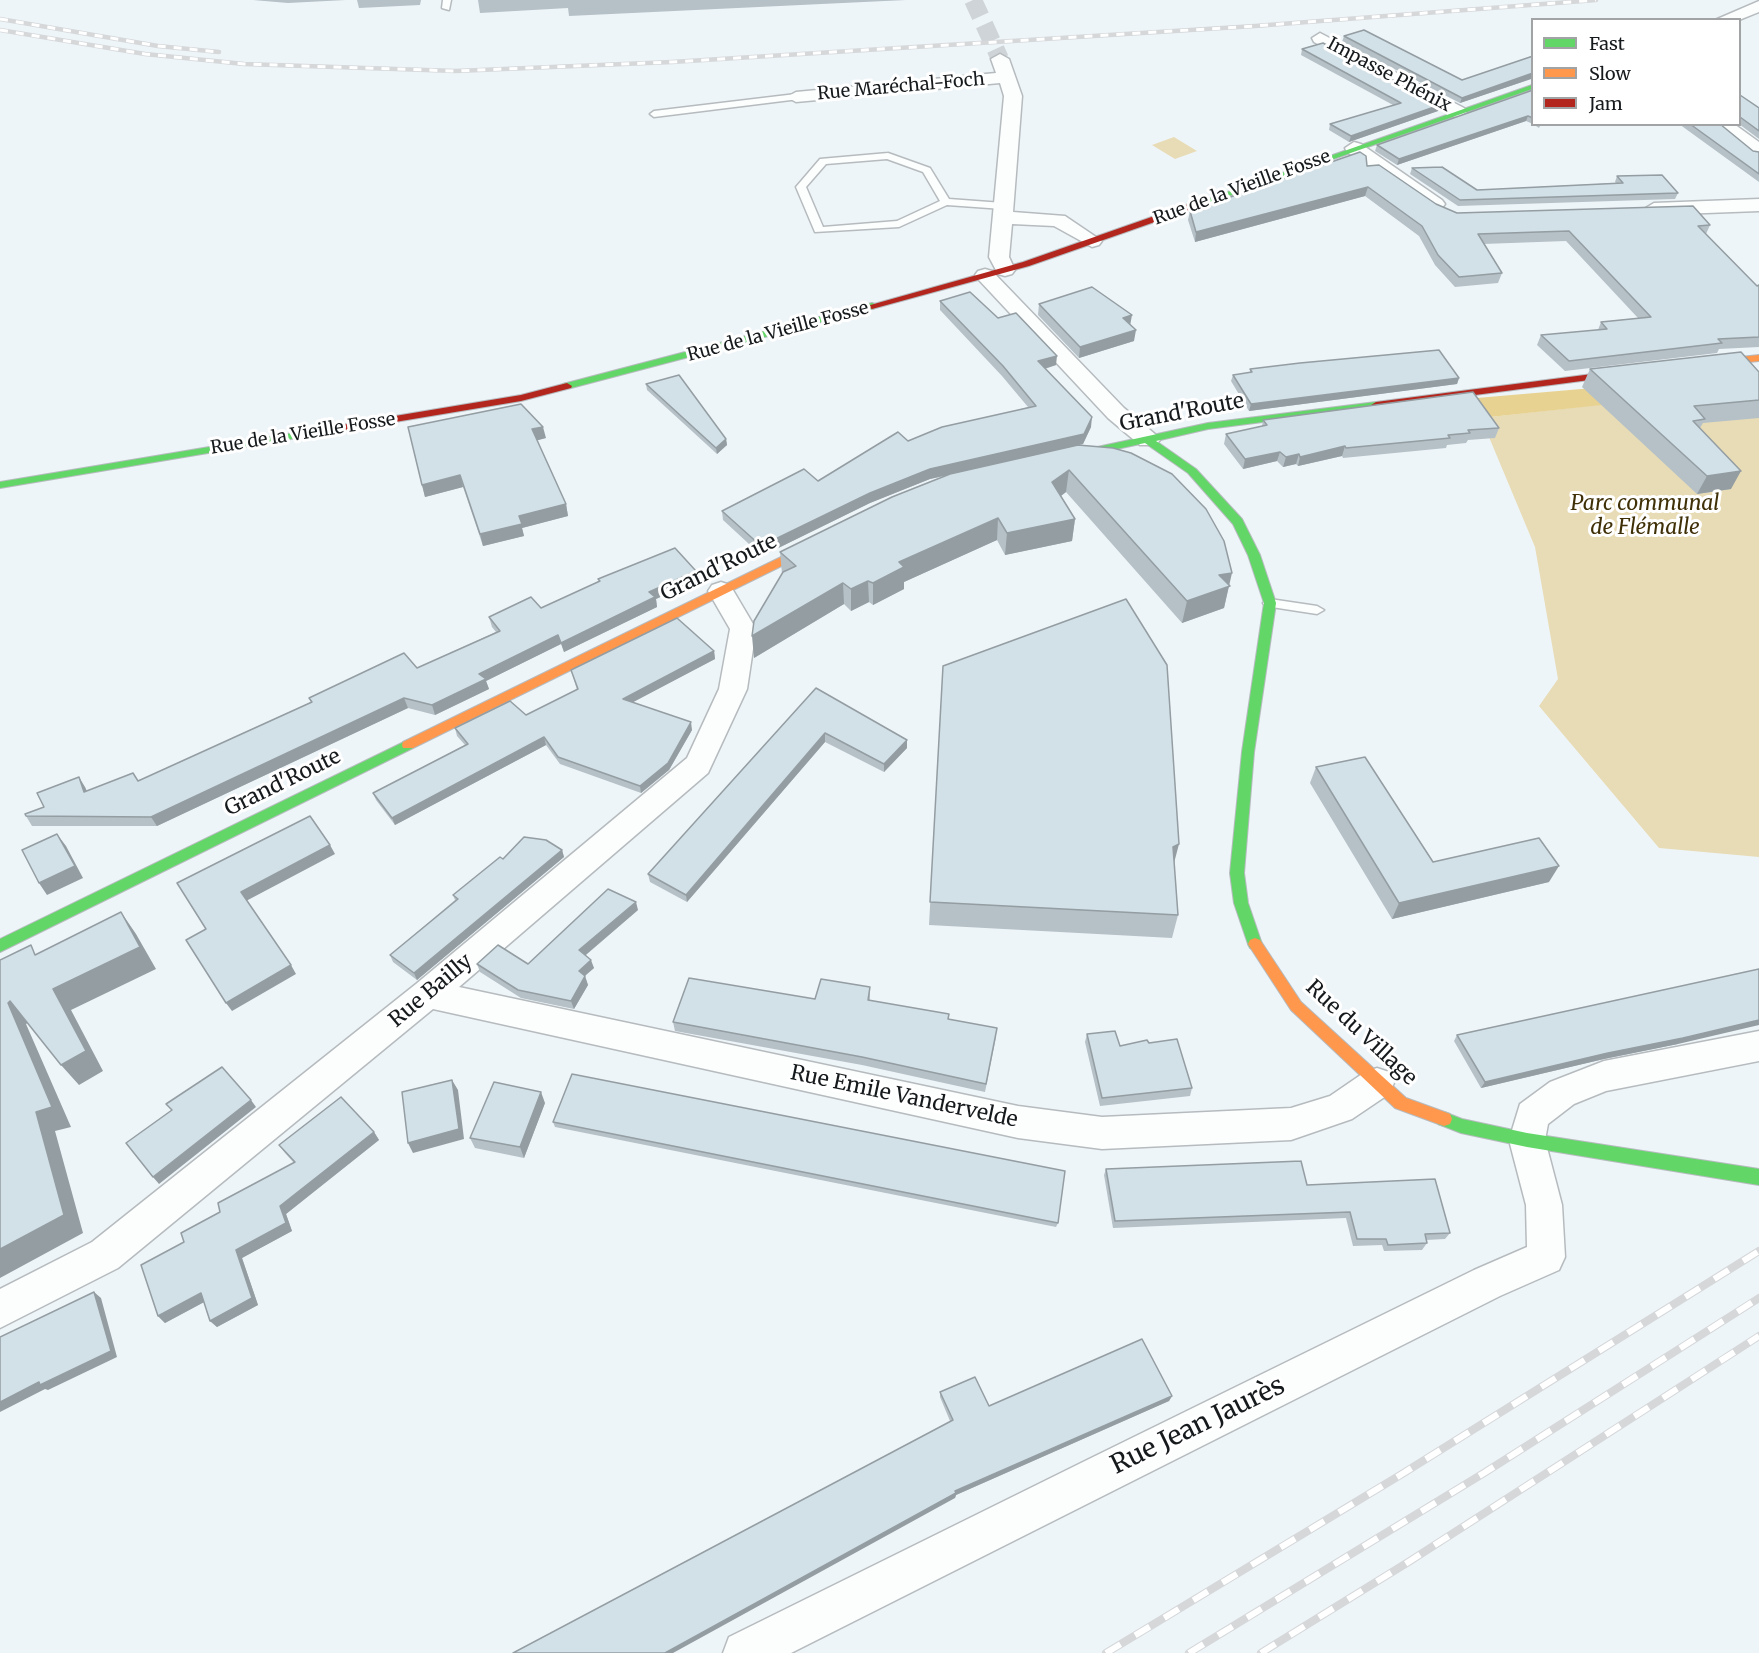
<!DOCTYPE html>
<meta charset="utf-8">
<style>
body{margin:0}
#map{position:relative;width:1759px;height:1653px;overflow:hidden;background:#eef5f9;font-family:Merriweather,serif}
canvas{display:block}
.legend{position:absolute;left:1531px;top:18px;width:210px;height:108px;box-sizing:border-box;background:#fff;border:2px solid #a2a3a4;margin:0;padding:8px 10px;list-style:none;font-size:18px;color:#161a1c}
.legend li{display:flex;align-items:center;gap:12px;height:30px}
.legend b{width:30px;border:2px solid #a2a3a4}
</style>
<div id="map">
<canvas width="1759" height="1653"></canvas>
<ul class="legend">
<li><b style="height:8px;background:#63d668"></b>Fast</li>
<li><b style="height:8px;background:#ff974d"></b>Slow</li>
<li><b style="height:8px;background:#b3261e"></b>Jam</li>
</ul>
</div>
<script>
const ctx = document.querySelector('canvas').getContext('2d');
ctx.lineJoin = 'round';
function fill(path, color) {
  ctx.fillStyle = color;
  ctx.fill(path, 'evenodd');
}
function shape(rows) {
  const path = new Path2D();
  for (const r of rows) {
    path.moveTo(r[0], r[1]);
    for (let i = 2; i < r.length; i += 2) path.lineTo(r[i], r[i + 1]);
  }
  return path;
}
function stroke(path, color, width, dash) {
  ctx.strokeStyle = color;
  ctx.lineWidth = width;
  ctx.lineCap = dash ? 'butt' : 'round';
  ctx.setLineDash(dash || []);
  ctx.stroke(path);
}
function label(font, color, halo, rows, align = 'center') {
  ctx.font = font + ' Merriweather,serif';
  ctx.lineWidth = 6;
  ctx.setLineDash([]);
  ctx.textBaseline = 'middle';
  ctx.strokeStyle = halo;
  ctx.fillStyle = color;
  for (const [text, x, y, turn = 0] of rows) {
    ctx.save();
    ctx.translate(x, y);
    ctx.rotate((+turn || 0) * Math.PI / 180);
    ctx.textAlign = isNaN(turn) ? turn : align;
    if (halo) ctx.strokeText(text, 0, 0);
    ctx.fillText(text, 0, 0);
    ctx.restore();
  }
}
const green = shape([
 [1174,137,1197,151,1175,159,1152,145],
 [1731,390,1759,399,1759,857,1659,848,1539,706,1558,679,1535,547,1481,418]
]);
const water = shape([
 [1651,383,1602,405,1481,418,1465,399]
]);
const streetTunnel = shape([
 [973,0,1000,59]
]);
const lane = shape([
 [443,0,451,0,449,10,442,8,443,0],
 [796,94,799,95,799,99,654,117,650,114,654,111,796,94],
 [888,153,930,168,949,199,1003,203,1008,206,1003,209,947,205,899,227,815,232,796,187,820,159,888,153],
 [887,159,923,172,940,201,897,221,823,227,806,187,826,164,887,159],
 [1270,599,1317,606,1324,610,1317,614,1265,606,1263,603,1270,599]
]);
const street = shape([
 [1759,1,1759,12,1739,20,1715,20,1759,1],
 [1320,33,1464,108,1467,112,1458,117,1452,116,1314,42,1312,38,1320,33],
 [1000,54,1009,59,1022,96,1013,212,1065,216,1102,241,1099,245,1092,247,1054,226,1012,224,1009,257,1015,270,1012,274,1005,276,998,274,989,257,1004,96,1000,83,796,102,787,97,796,92,996,73,991,59,1000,54],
 [1713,124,1734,124,1759,142,1759,157,1752,155,1713,124],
 [1354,142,1361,144,1442,200,1445,204,1442,208,1428,208,1347,152,1345,148,1354,142],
 [1759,199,1759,211,1654,215,1644,209,1654,203,1759,199],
 [985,269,992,271,1124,408,1156,435,1160,440,1156,445,1140,445,1108,418,978,279,975,275,978,271,985,269],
 [721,582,730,585,756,629,747,689,708,773,459,987,1018,1106,1102,1117,1291,1108,1330,1096,1365,1072,1377,1068,1389,1072,1394,1083,1389,1094,1352,1119,1291,1140,1102,1149,1018,1138,433,1009,118,1268,0,1328,0,1289,92,1242,416,984,687,758,719,689,730,629,708,591,712,585,721,582],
 [1759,1031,1759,1061,1606,1091,1574,1104,1548,1124,1545,1140,1562,1205,1565,1257,1559,1270,1500,1296,791,1653,723,1653,729,1637,1087,1460,1474,1270,1527,1247,1526,1205,1509,1140,1520,1104,1550,1082,1604,1061,1759,1031]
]);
const fast = shape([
 [1532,85,1532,89,1206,204,1199,202,1532,85],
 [872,303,875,304,875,308,571,388,563,388,562,386,563,384,872,303],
 [1376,402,1381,405,1380,407,1208,429,1156,441,1196,469,1242,519,1260,555,1276,603,1254,752,1244,873,1248,903,1262,944,1260,948,1255,950,1250,948,1248,944,1234,903,1230,873,1242,752,1264,603,1248,555,1233,524,1188,473,1145,443,1065,460,1060,457,1065,454,1208,423,1376,402],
 [305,431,310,434,309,436,0,488,0,482,305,431],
 [408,740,413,742,414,745,413,748,0,952,0,939,408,740],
 [1444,1112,1462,1119,1527,1133,1759,1169,1759,1185,1527,1147,1461,1133,1438,1124,1436,1119,1438,1114,1444,1112]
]);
const slow = shape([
 [1759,355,1759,361,1703,367,1698,364,1703,361,1759,355],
 [822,537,826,538,826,544,413,748,403,748,402,745,403,742,822,537],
 [1255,938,1260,940,1301,1002,1406,1098,1450,1114,1452,1119,1450,1124,1444,1126,1395,1108,1291,1010,1248,944,1250,940,1255,938]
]);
const jam = shape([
 [1203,199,1207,202,1206,204,1029,266,872,309,867,306,1023,262,1203,199],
 [1631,369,1636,372,1635,374,1376,408,1371,405,1376,402,1631,369],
 [567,383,572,386,571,388,521,401,305,437,300,434,305,431,521,395,567,383]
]);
const railFar1 = shape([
 [0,19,158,46,219,52],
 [0,30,145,54,244,64,456,71,672,62,1255,26,1596,0]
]);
const rail = shape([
 [1106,1653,1402,1474,1759,1251],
 [1189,1653,1484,1473,1759,1298],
 [1261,1653,1410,1561,1759,1336]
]);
const wall = shape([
 [253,0,346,0,288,3],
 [357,0,421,0,420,5,359,8],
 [478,0,906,0,569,16,568,8,480,13],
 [1344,36,1462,80,1533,56,1533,80,1531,79,1460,103,1342,42],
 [1302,49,1440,105,1438,111,1349,142,1329,130,1330,124,1393,105,1301,55],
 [1533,90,1533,124,1526,121,1397,165,1375,151,1377,145],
 [1740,95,1759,108,1759,139,1739,124,1740,124],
 [1533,124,1541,124,1539,128],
 [1679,124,1720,124,1753,151,1759,152,1759,182],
 [1367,166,1436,204,1457,213,1710,225,1706,234,1757,286,1759,285,1759,347,1719,349,1717,353,1565,371,1537,345,1541,335,1598,330,1601,322,1638,318,1566,241,1483,244,1502,273,1498,283,1455,287,1435,265,1419,236,1365,196,1195,242,1188,220,1190,211],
 [1412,168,1477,190,1616,183,1615,182,1617,176,1678,193,1675,199,1458,206,1410,174],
 [940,301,998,318,1056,365,1045,369,1091,427,1083,444,1078,445,1229,585,1224,608,1182,623,1066,492,1061,496,1075,519,1072,541,1005,555,997,540,904,582,904,589,873,605,869,602,851,611,844,604,754,658,782,574,780,552,949,475,930,479,870,503,762,556,723,520,722,511,818,481,908,441,1028,407,1002,376,940,310],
 [1039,304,1134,341,1079,358,1038,315],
 [1250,369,1459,378,1457,384,1249,411,1231,381,1233,375,1250,373],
 [1590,369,1759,372,1759,418,1703,423,1700,428,1731,489,1697,494,1582,387],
 [646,384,726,439,727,445,717,454,647,390],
 [1263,420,1499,428,1495,438,1468,440,1466,443,1447,445,1446,448,1343,458,1342,456,1298,466,1296,464,1283,467,1277,461,1243,469,1224,444,1226,434,1262,426],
 [408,427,546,438,537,440,566,504,568,516,522,528,524,536,483,546,463,487,425,497],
 [598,579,697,580,656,599,657,607,564,652,561,644,486,681,489,689,435,715,408,708,157,826,32,826,26,816,85,787,87,791,138,781,311,702,309,698,417,668,496,632,492,627,489,617,541,608,599,581],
 [714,651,715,659,632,702,692,730,669,770,641,793,560,764,546,745,395,825,376,800,373,793,465,745,457,736,455,728,526,715,577,690,571,670],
 [943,666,1174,865,1178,915,1172,938,929,925],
 [816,688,907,748,884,772,825,742,687,902,650,882,648,874],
 [1316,767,1433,862,1549,882,1392,919,1310,783],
 [562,850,564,857,417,980,393,962,390,955,455,900,453,895,503,859],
 [638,910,586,955,594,968,585,976,588,985,574,1009,521,998,480,972,477,964,528,964],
 [870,987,870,1000,949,1020,996,1037,985,1092,862,1065,675,1031,673,1022,815,999],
 [1087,1034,1120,1046,1192,1088,1190,1096,1100,1106,1085,1042],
 [1457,1035,1678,1044,1604,1059,1481,1088,1454,1041],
 [545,1103,524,1158,475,1148,470,1138],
 [553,1122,1058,1223,1056,1227,555,1127],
 [374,1132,379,1140,286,1214,292,1231,242,1258,258,1305,217,1327,210,1321,204,1302,165,1323,158,1316,184,1242,220,1212,294,1163,285,1153,279,1145],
 [1106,1169,1307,1185,1450,1233,1445,1239,1426,1240,1427,1243,1422,1250,1384,1251,1382,1245,1353,1246,1346,1218,1113,1228,1104,1175],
 [940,1392,989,1406,1172,1396,1169,1401,956,1495,955,1498,950,1421,940,1397]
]);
const shadedWall = shape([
 [1533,73,1531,79,1460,103,1462,98],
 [1440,105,1438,111,1349,142,1351,136],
 [1528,116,1526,121,1397,165,1399,159],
 [1368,187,1365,196,1195,242,1196,232],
 [1132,315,1130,326,1123,318],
 [1136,330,1134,341,1079,358,1080,347],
 [1057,356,1056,365,1037,371,1038,361],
 [1459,378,1457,384,1249,411,1251,404],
 [1092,417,1091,427,1083,444,930,479,870,503,762,556,761,546,870,493,930,469],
 [543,427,546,438,535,441,532,429],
 [726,439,727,445,717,454,716,448],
 [1345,446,1342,456,1298,466,1300,457],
 [1280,452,1277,461,1243,469,1245,459],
 [1299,454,1296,464,1283,467,1286,457],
 [1069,470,1066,492,1050,504,1052,482],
 [1741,471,1731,489,1697,494,1707,476],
 [460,475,463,487,425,497,422,485],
 [566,504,568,516,522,528,524,536,483,546,480,534,519,516],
 [998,518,997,540,904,582,904,589,873,605,873,583,899,562],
 [1075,519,1072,541,1005,555,1007,533],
 [696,571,697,580,656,599,657,607,564,652,561,643,649,592],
 [1232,573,1224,608,1182,623,1187,601,1219,575],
 [868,581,869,602,851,611,851,589],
 [843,583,844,604,754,658,752,636],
 [558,635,561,644,486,681,489,689,435,715,432,705,479,674],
 [714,651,715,659,624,707,623,699],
 [404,698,408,708,157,826,151,817],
 [691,722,692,730,669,770,641,793,640,786],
 [825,733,825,742,687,902,686,895],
 [544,737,546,745,395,825,392,818],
 [907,740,907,748,884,772,884,764],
 [79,777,85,787,90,801,84,792],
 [57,834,66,846,83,878,47,895,39,883],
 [1179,844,1173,867,1173,847],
 [330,845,335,854,246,901,241,892],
 [562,850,564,857,417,980,414,973],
 [1559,866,1549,882,1392,919,1399,903],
 [636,902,638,910,582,958,579,950],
 [121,912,136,934,156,969,71,1010,103,1071,79,1085,61,1065,53,989],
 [591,960,594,968,581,979,579,971],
 [291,965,296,974,232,1011,226,1003],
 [585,976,588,985,574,1009,571,1001],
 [10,1001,29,1022,26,1024,71,1127,55,1131,83,1233,0,1278,0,1249,36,1112,8,1003],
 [1759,1020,1759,1025,1678,1044,1604,1059,1481,1088,1485,1082,1608,1053],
 [452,1080,458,1090,464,1139,413,1153,408,1143],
 [541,1092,545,1103,524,1158,520,1147],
 [251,1100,256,1107,159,1184,153,1177],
 [374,1132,379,1140,286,1214,292,1231,242,1258,258,1305,217,1327,210,1321,236,1250,280,1206],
 [94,1292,101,1298,117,1357,48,1390,45,1389,0,1412,0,1402],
 [201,1293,208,1300,165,1323,158,1316],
 [1172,1396,1169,1401,956,1495,955,1498,673,1653,665,1653,955,1491]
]);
const building = shape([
 [1364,30,1462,80,1533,56,1533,73,1462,98,1344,36,1364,30],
 [1323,43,1440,105,1351,136,1330,124,1401,103,1302,49,1323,43],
 [1533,90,1533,118,1528,116,1399,159,1377,145,1533,90],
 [1740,95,1759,108,1759,131,1740,117,1740,95],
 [1690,124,1720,124,1753,151,1759,152,1759,174,1690,124],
 [1360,152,1366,156,1367,166,1379,165,1436,204,1457,213,1693,206,1710,225,1698,226,1757,286,1759,285,1759,337,1718,339,1722,343,1569,361,1541,335,1607,329,1601,322,1651,317,1569,231,1478,234,1502,273,1459,277,1438,255,1422,226,1368,187,1196,232,1190,211,1360,152],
 [1442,167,1477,190,1623,183,1617,176,1662,175,1678,193,1460,200,1412,168,1442,167],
 [1092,287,1132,315,1123,318,1136,330,1080,347,1039,304,1092,287],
 [970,292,998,318,1016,313,1057,356,1038,361,1092,417,1084,434,930,469,870,493,761,546,722,511,804,469,818,481,898,432,908,441,942,427,1036,406,1003,366,940,301,970,292],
 [1439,350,1459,378,1251,404,1233,375,1252,372,1250,369,1300,363,1439,350],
 [1741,352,1759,372,1759,400,1694,406,1705,419,1693,421,1741,471,1707,476,1590,369,1741,352],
 [679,375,726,439,716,448,646,384,679,375],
 [1473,392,1499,428,1468,430,1470,433,1448,435,1450,438,1346,448,1345,446,1300,457,1299,454,1286,457,1280,452,1245,459,1226,434,1267,425,1263,420,1473,392],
 [521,404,543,427,532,429,566,504,519,516,522,524,480,534,460,475,422,485,408,427,521,404],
 [1078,445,1113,448,1131,453,1172,474,1206,509,1224,541,1232,573,1219,575,1230,586,1187,601,1069,470,1052,482,1075,519,1007,533,998,518,899,562,904,567,873,583,868,581,851,589,843,583,752,636,754,621,783,572,796,566,780,552,892,497,950,474,1078,445],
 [675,548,696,571,649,592,655,597,561,643,558,635,479,674,486,679,432,705,404,698,151,817,26,816,25,814,44,807,37,793,79,777,84,792,133,773,138,781,312,702,309,698,404,653,417,668,500,631,489,617,531,597,541,608,600,581,598,579,675,548],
 [1126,599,1167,665,1179,844,1173,847,1178,915,930,902,943,666,1126,599],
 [677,618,714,651,623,699,691,722,668,763,640,786,558,757,544,737,392,818,373,793,468,744,455,728,510,701,526,715,578,689,571,670,677,618],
 [816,688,907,740,884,764,825,733,686,895,648,874,816,688],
 [1365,757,1433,862,1539,838,1559,866,1399,903,1316,767,1365,757],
 [310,816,330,845,241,892,291,965,226,1003,186,940,206,929,177,883,310,816],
 [57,834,75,866,39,883,22,850,57,834],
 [524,837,546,840,562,850,414,973,390,955,458,899,453,895,500,857,503,859,524,837],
 [608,889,636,902,579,950,591,960,579,971,585,976,571,1001,518,990,477,964,498,945,528,964,608,889],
 [121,912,140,947,53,989,86,1051,61,1065,10,1001,8,1003,52,1107,36,1112,64,1215,0,1249,0,960,31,945,35,955,121,912],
 [1759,969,1759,1020,1683,1038,1608,1053,1485,1082,1457,1035,1759,969],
 [689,978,815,999,821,979,870,987,868,1000,949,1014,948,1019,997,1028,986,1084,862,1057,673,1022,689,978],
 [1115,1031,1120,1046,1147,1040,1149,1043,1177,1039,1192,1088,1102,1098,1087,1034,1115,1031],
 [222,1067,251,1100,153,1177,126,1143,172,1110,166,1104,222,1067],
 [572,1074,1065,1171,1058,1223,553,1122,572,1074],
 [452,1080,459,1129,408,1143,402,1092,452,1080],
 [494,1082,541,1092,520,1147,470,1138,494,1082],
 [341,1097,374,1132,280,1206,286,1223,236,1250,252,1298,210,1321,201,1293,158,1316,141,1265,184,1242,181,1233,220,1212,218,1203,295,1162,279,1145,341,1097],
 [1301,1161,1307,1185,1435,1179,1450,1233,1425,1234,1427,1243,1388,1245,1386,1239,1357,1239,1350,1212,1115,1221,1106,1169,1301,1161],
 [94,1292,111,1351,40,1385,39,1382,0,1402,0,1337,94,1292],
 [1142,1339,1172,1396,955,1491,956,1493,665,1653,513,1653,953,1420,940,1392,975,1377,989,1406,1142,1339]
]);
const farStreetnames = [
 ["Impasse Phénix",1389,75,28],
 ["Rue Maréchal-Foch",901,87,-5],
 ["Rue de la Vieille Fosse",1242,188,-20],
 ["Rue de la Vieille Fosse",778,332,-15],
 ["Rue de la Vieille Fosse",303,434,-9]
];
const streetNames = [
 ["Grand'Route",1182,413,-11],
 ["Grand'Route",719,568,-26],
 ["Grand'Route",283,783,-26],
 ["Rue Bailly",431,991,-40],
 ["Rue du Village",1361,1033,43],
 ["Rue Emile Vandervelde",904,1097,12]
];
const parkNames = [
 ["Parc communal",1645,504],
 ["de Flémalle",1645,528]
];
const nearStreetnames = [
 ["Rue Jean Jaurès",1198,1426,-26]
];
fill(green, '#e8dcb6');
fill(water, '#e8d292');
stroke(streetTunnel, '#ced4d8', 18, [18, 9]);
stroke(lane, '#b6bbbe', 3);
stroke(street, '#b6bbbe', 3);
stroke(fast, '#b6bbbe', 2);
stroke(slow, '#b6bbbe', 2);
stroke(jam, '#b6bbbe', 2);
fill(lane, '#fcfefe');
fill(street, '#fcfefe');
fill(fast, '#63d668');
fill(slow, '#ff974d');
fill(jam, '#b3261e');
stroke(railFar1, '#d5d7d9', 4.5);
stroke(rail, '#d5d7d9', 8);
stroke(railFar1, '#fff', 3, [8]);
stroke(rail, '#fff', 6, [17]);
fill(wall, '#b5c1c7');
fill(shadedWall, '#939da2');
fill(building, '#d2e0e7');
stroke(building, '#939da2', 1.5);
label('18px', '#161a1c', '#fff', farStreetnames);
label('21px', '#161a1c', '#fff', streetNames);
label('italic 21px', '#3f3007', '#fff', parkNames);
label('26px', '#161a1c', '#fff', nearStreetnames);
</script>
